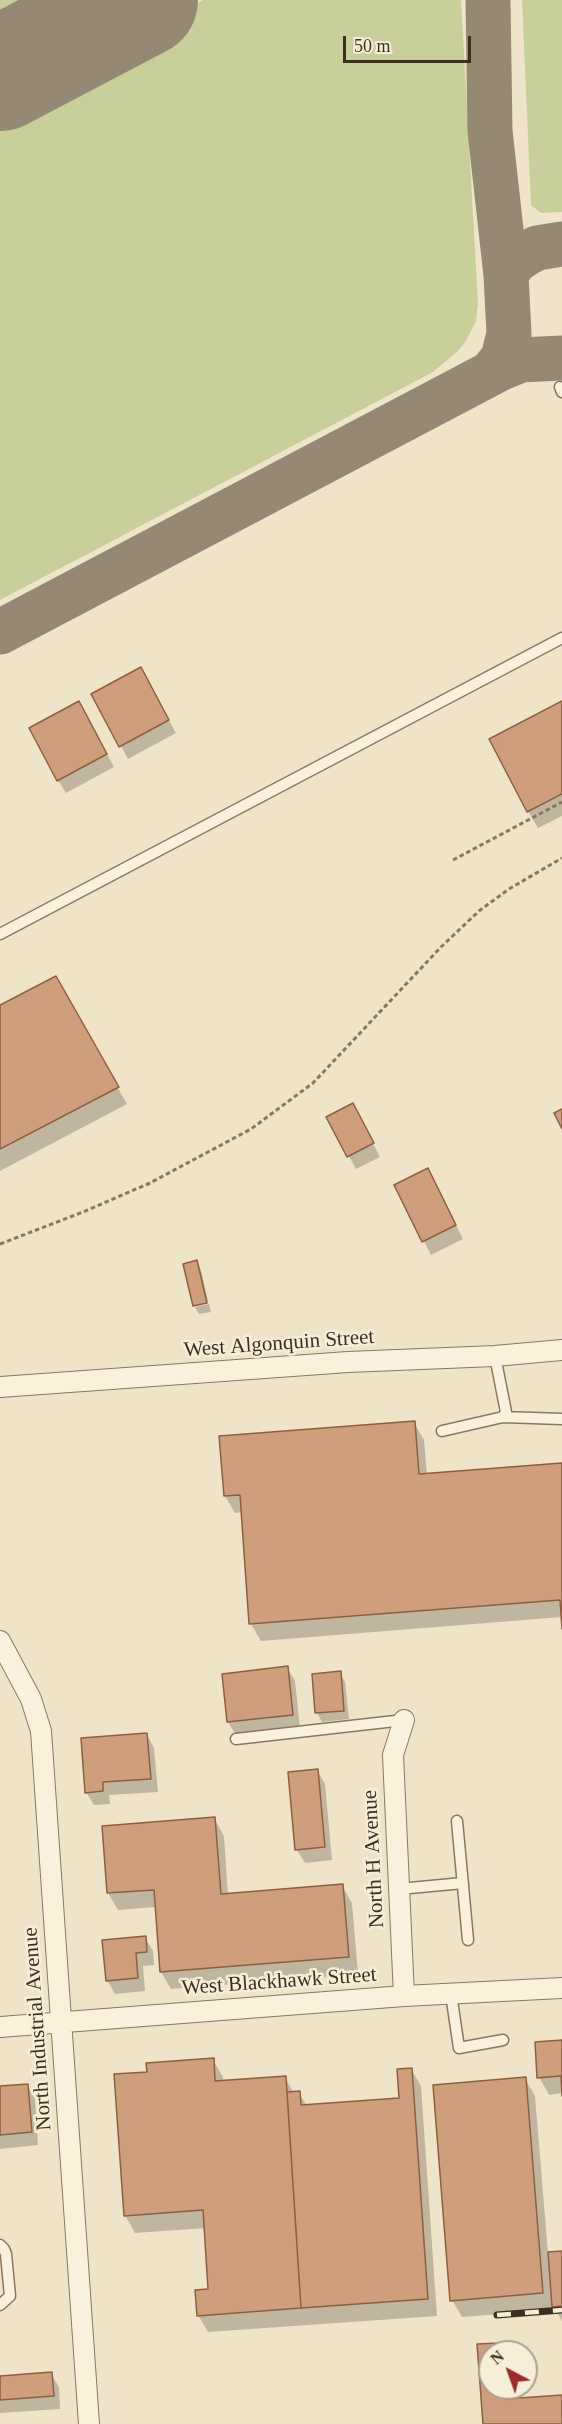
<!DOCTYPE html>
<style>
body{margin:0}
#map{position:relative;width:562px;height:2424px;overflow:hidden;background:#f0e4c8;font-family:"Times New Roman",serif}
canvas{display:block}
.north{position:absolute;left:478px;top:2340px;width:60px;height:60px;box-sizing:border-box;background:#f7eed8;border:2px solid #ada18e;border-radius:50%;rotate:319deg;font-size:16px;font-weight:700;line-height:24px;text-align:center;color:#3d2e20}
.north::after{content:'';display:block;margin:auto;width:21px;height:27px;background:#9e2a2b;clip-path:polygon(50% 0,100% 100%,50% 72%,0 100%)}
.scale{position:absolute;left:343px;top:36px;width:128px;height:27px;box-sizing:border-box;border:3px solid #3d2e20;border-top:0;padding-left:8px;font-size:18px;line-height:21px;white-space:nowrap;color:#3d2e20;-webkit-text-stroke:4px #f7eed8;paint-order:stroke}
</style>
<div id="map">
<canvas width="562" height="2424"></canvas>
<div class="north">N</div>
<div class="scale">50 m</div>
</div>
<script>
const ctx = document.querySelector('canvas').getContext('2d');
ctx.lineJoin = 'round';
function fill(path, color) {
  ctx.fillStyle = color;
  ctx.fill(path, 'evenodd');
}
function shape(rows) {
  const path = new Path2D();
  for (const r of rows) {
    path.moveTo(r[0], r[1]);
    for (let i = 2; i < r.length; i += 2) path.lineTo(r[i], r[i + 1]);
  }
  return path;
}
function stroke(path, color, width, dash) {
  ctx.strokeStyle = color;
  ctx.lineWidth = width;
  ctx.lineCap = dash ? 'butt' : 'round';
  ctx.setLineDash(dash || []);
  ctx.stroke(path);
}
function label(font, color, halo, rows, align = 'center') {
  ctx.font = font + ' "Times New Roman",serif';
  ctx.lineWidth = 5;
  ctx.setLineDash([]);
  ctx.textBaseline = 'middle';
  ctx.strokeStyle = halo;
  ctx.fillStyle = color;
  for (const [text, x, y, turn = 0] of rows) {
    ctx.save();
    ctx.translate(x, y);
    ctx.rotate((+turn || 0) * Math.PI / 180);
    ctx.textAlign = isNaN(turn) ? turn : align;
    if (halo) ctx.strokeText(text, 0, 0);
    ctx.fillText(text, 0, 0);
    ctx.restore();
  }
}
const green = shape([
 [0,0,82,0,0,43],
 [203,0,461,0,478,304,476,321,466,341,458,351,433,372,0,600,0,107],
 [522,0,562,0,562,212,541,213,531,205]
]);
const shadow = shape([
 [148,682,176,733,128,759,121,746],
 [562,703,562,816,538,828,528,811],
 [86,716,114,767,66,793,58,780],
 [55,978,127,1104,0,1171,0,1007],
 [328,1118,360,1118,380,1157,356,1169],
 [435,1183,463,1239,431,1255,396,1186],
 [196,1262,201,1270,208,1301,194,1304,194,1306,185,1265],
 [209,1304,211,1312,199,1314,195,1307],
 [414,1423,424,1440,427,1475,562,1465,562,1617,261,1641,251,1624,243,1512,235,1513,225,1496],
 [287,1668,295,1681,300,1728,236,1735,228,1722,223,1675],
 [340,1673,345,1682,349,1719,322,1722,317,1713,313,1676],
 [147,1735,154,1748,158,1792,109,1795,110,1804,94,1805,86,1792],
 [317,1770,325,1784,332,1860,305,1863,297,1850,289,1773],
 [214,1818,224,1836,228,1895,342,1886,352,1903,358,1974,171,1989,161,1972,156,1907,118,1910,108,1893],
 [145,1938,153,1951,154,1965,143,1966,145,1991,115,1994,107,1980],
 [562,2042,562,2093,549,2095,539,2077],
 [213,2060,223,2077,223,2082,285,2078,294,2093,299,2093,307,2106,401,2099,411,2069,421,2086,437,2316,208,2332,198,2315,210,2290,206,2228,135,2233,125,2215,148,2073],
 [525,2079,535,2096,548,2253,562,2252,562,2321,552,2303,552,2310,462,2317,452,2300],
 [27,2085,35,2099,38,2145,0,2149,0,2088],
 [500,2344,505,2352,490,2352,490,2388,510,2388,511,2400,562,2396,562,2424,484,2424,479,2346],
 [51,2374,59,2387,60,2409,0,2413,0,2377]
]);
const taxiway = shape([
 [488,0,490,131,506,275,509,334,503,358,491,373],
 [506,275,514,262,524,255,537,248,562,244],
 [0,632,501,368,521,360,562,358]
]);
const runway = shape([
 [0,74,141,0]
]);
const building = shape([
 [141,667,169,720,119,747,91,694,141,667],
 [79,701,107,754,57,781,29,728,79,701],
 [562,701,562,794,527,812,489,739,562,701],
 [56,976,119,1087,0,1149,0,1005,56,976],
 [353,1103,374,1143,347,1157,326,1117,353,1103],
 [562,1109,562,1129,554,1113,562,1109],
 [428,1168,456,1225,422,1242,394,1185,428,1168],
 [197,1260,207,1303,193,1306,183,1264,197,1260],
 [415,1421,419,1474,562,1463,562,1629,560,1600,249,1624,240,1495,224,1496,219,1436,415,1421],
 [288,1666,293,1715,227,1722,222,1674,288,1666],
 [341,1671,344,1711,315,1713,312,1674,341,1671],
 [147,1733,151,1779,103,1782,103,1791,85,1793,81,1738,147,1733],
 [318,1769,325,1847,295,1850,288,1772,318,1769],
 [215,1817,221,1894,343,1884,349,1957,160,1972,154,1890,107,1893,102,1826,215,1817],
 [146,1936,147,1952,136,1953,138,1978,106,1981,102,1940,146,1936],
 [562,2040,562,2096,561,2076,537,2078,535,2042,562,2040],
 [214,2058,215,2081,286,2076,301,2308,197,2316,195,2290,208,2289,203,2210,124,2216,114,2074,147,2072,146,2063,214,2058],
 [412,2068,428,2299,301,2308,287,2092,300,2091,301,2105,399,2098,397,2069,412,2068],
 [526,2077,543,2293,450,2301,433,2085,526,2077],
 [28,2084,32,2132,0,2135,0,2086,28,2084],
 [562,2251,562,2306,552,2307,548,2252,562,2251],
 [501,2343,502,2352,490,2352,490,2388,504,2388,505,2399,562,2395,562,2424,483,2424,477,2344,501,2343],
 [52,2372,54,2396,0,2400,0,2376,52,2372]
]);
const path = shape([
 [453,860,562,802],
 [0,1244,83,1212,150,1183,251,1129,313,1083,441,947,479,911,509,889,562,858]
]);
const service = shape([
 [560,387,562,392],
 [0,934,562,638],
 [503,1417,562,1419],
 [442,1431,503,1417,506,1412,495,1356],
 [236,1739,404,1720],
 [457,1821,468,1940],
 [399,1889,463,1883],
 [451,1994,459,2048,503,2040],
 [0,2245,4,2249,6,2254,10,2296,0,2305]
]);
const minor = shape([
 [0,1387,348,1362,495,1356,562,1350],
 [0,1641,31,1699,41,1731,89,2424],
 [404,1720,393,1755,404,1996],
 [0,2027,404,1996,562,1988]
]);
const rail = shape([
 [497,2315,562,2310]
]);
const streetNames = [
 ["West Algonquin Street",279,1344,-4],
 ["North H Avenue",374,1859,-93],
 ["West Blackhawk Street",279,1982,-4],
 ["North Industrial Avenue",38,2029,-94]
];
fill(green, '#c9cf9b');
fill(shadow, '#0003');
stroke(taxiway, '#968974', 45);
stroke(runway, '#968974', 114);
fill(building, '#cf9f7d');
stroke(building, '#8d5f41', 1.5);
stroke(service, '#8d765c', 13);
stroke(minor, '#8d765c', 22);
stroke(path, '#8d765c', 3, [4.5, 3]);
stroke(service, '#faf1dc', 10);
stroke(minor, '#faf1dc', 20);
stroke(rail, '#3d2e20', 7);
stroke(rail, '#f7eed8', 4.5, [14]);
label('21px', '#3d2e20', '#f7eed8', streetNames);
</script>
